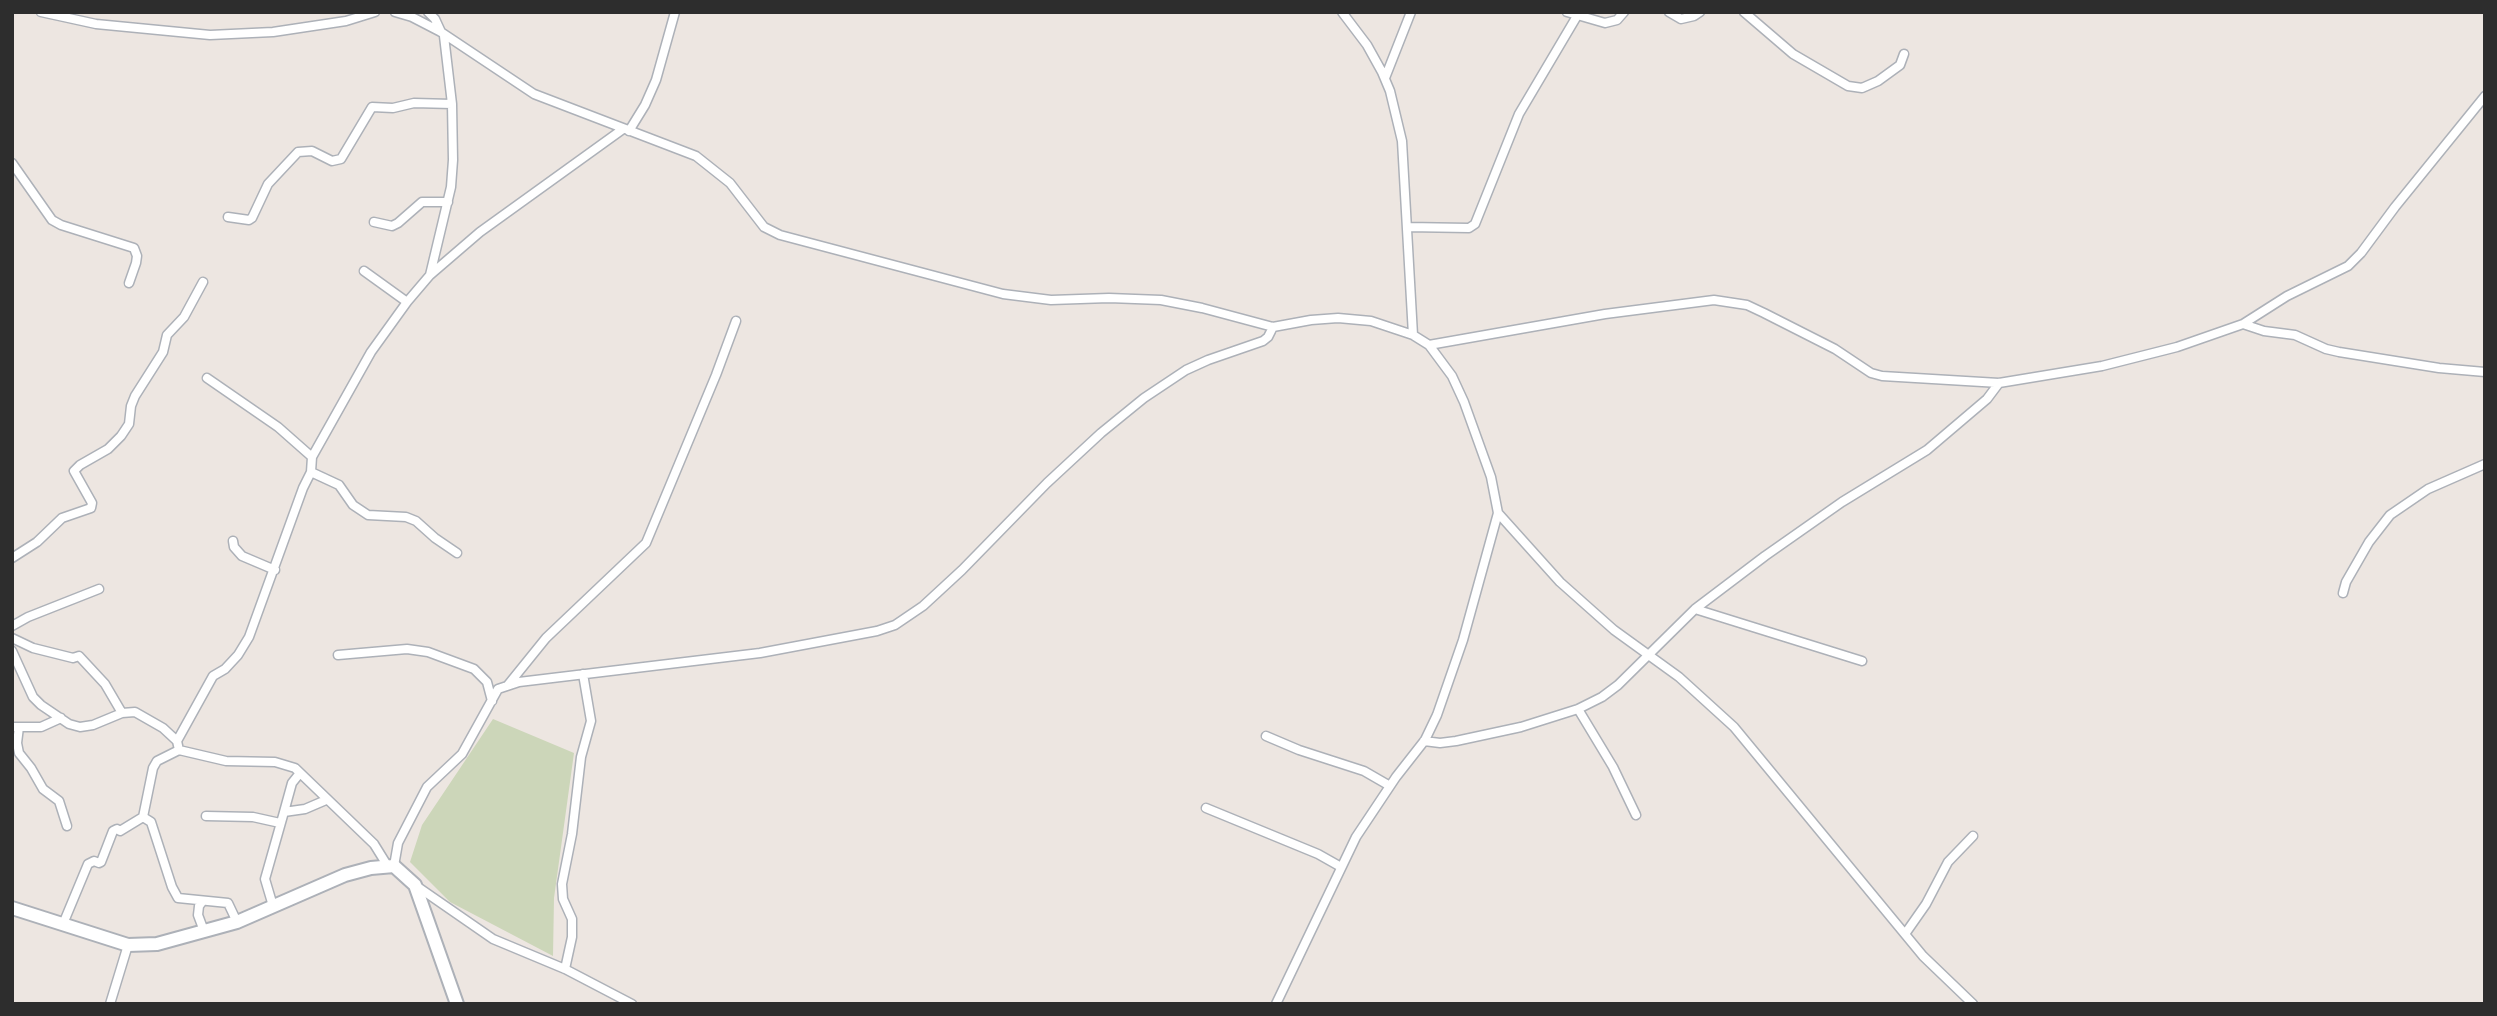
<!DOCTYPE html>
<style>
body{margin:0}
#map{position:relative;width:2497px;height:1016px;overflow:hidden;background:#ede6e1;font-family:Inter,sans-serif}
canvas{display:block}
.frame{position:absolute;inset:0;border:14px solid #2d2d2d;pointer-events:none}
</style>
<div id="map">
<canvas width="2497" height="1016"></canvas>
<div class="frame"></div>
</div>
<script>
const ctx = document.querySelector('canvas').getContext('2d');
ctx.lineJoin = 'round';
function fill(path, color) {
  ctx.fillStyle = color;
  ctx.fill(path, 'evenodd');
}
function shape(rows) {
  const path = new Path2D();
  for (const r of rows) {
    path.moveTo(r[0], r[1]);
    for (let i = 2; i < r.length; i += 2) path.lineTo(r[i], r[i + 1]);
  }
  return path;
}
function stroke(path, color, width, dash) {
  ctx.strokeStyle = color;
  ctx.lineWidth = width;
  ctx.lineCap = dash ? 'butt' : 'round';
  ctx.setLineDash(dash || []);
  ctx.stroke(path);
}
const cemetery = shape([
 [493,719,574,753,554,898,553,956,450,902,410,862,422,825]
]);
const street = shape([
 [41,12,96,24,210,35,273,32,346,21,375,12],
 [395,12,412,17,441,32,534,94,696,156,730,183,764,227,780,235,1003,294,1051,300,1109,298,1161,300,1202,308,1273,327,1311,320,1338,318,1371,321,1413,335,1429,345,1452,376,1464,402,1491,477,1498,513,1463,640,1437,715,1425,740,1396,777,1356,837,1276,1004],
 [428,12,435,19,441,32],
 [1342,12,1367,45,1382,72,1390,91,1402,141,1413,335],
 [1567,12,1605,23,1617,20,1624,12],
 [1669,12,1681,19,1694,16,1700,12],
 [1744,12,1793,54,1848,86,1862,88,1878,81,1900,65,1904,54],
 [1385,78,1411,12],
 [629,131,645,105,656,80,675,12],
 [12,163,52,220,61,225,134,248,137,256,136,263,129,283],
 [228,217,249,220,252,218,268,184,298,152,312,151,332,161,341,159,372,107,393,108,414,103,452,104],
 [374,222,392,226,398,223,422,202,448,202],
 [1407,227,1469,228,1475,224,1519,114,1577,16],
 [364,271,407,302],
 [430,275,480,232,623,129],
 [2243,324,2264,331,2295,335,2326,349,2339,352,2439,368,2485,372],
 [1429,345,1605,314,1714,300,1747,305,1764,313,1835,349,1871,373,1882,376,1999,383,2102,366,2177,347,2243,324,2287,296,2348,266,2361,253,2395,207,2485,96],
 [207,378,278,427,312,457],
 [311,472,339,485,353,505,368,515,406,517,416,521,435,538,457,553],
 [1498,513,1560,582,1614,630,1679,677,1734,727,1923,956,1973,1004],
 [233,541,234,547,242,556,275,570],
 [12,558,37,542,62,518,91,508,92,503,74,471,80,465,108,449,121,436,129,424,131,406,135,396,163,352,167,335,184,317,203,282],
 [2343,593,2346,582,2369,542,2390,515,2428,489,2485,464],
 [1695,609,1862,661],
 [12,626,28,617,99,589],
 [12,638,33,648,73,658,79,656,105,684,122,713],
 [12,651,33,697,41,705,69,724,80,727,93,725,122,713,135,712,163,728,177,741,179,750,226,761,275,762,295,768,374,844,387,865],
 [338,655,407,649,428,652,474,669,487,682,492,701],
 [508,685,546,638,646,543,716,375,736,321],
 [1578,709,1613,767,1636,815],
 [12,727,41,727,61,718],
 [19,727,17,743,19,753,31,768,43,789,59,801,67,826],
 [1266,736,1299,750,1364,771,1390,786],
 [177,741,213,676,225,669,238,655,249,637,303,488,311,472,312,457,371,352,407,302,430,275,451,187,453,160,452,104,444,36],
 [1424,741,1440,743,1456,741,1521,727,1578,709,1602,697,1618,685,1695,609,1765,556,1842,502,1927,450,1987,399,1999,383],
 [1206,808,1318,854,1341,867],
 [284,812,292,783,300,773],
 [206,816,253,817,280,823],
 [143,817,151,822,172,887,178,898,228,903,237,922],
 [394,866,398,843,427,787,462,754,498,689,519,682,760,653,877,631,895,625,923,606,962,570,1047,483,1101,433,1144,398,1186,370,1208,360,1263,341,1268,337,1273,327],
 [415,885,493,939,565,969,632,1004],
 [202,902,199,906,198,915,204,931],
 [273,906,265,879,284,812,305,809,326,800],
 [63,924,88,864,94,861,99,863,101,862,113,831,117,829,120,831,143,817,153,768,157,761,179,750],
 [1905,934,1926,904,1948,862,1973,836],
 [565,969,572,937,572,919,563,899,562,884,572,834,581,757,591,721,583,674],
 [110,1004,128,945]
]);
const secondary = shape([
 [12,908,128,945,157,944,237,922,345,875,371,868,394,866,415,885,457,1004]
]);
fill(cemetery, '#ccd6b9');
stroke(street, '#adb1b8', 11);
stroke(secondary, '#adb1b8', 16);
stroke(street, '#fff', 8);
stroke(secondary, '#fff', 12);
</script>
